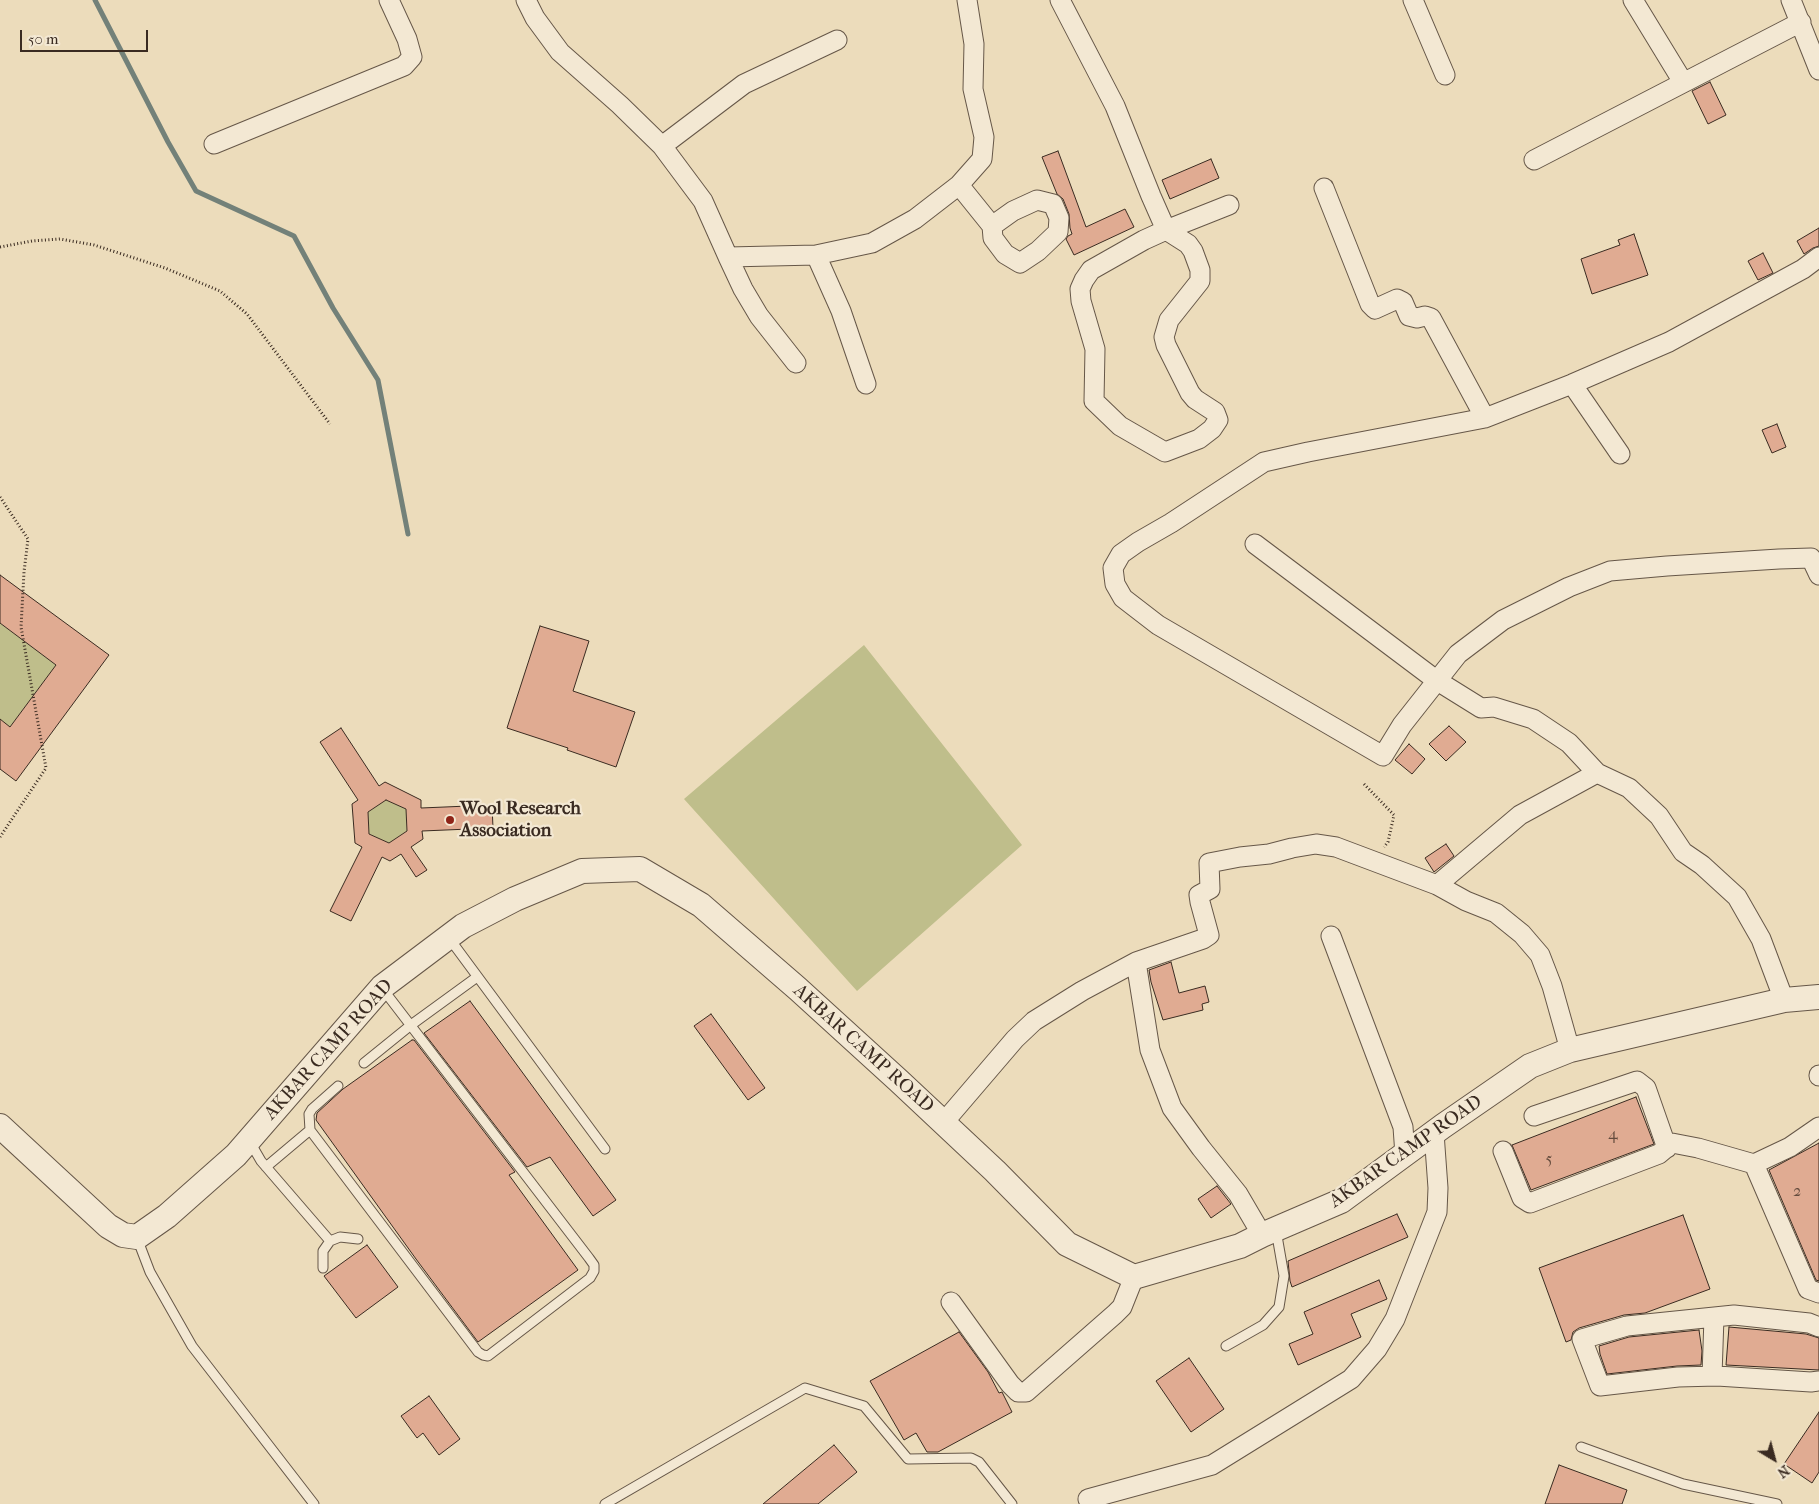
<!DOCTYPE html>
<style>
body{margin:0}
#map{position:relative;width:1819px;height:1504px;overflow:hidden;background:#ecdcbb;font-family:"IM FELL French Canon",serif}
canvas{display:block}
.north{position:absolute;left:1749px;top:1434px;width:50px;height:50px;-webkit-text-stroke:4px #f3e8d3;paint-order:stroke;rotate:143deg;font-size:14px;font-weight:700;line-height:20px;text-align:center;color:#3a2b21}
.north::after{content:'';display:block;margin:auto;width:18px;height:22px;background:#3a2b21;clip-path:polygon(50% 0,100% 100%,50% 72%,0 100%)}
.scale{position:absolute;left:20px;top:30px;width:128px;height:22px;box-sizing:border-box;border:2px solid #3a2b21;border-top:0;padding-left:6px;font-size:15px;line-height:18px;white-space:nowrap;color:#3a2b21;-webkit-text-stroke:4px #f3e8d3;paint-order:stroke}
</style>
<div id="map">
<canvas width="1819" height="1504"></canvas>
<div class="north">N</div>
<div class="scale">50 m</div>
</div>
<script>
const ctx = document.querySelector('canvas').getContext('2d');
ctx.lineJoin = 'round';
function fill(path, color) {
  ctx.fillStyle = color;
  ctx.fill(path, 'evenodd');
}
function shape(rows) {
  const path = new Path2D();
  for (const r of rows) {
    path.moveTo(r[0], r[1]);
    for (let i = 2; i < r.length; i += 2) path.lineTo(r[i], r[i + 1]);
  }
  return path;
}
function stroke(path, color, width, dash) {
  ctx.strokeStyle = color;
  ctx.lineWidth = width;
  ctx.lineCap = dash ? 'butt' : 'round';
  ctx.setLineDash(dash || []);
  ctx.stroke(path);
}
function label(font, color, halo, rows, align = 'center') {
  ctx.font = font + ' "IM FELL French Canon",serif';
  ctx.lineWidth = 4.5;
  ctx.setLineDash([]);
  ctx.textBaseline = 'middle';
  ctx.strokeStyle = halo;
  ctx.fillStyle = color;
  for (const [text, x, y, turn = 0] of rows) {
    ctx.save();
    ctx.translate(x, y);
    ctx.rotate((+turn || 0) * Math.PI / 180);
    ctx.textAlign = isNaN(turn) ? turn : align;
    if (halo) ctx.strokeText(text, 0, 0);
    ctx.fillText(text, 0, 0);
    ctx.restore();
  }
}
const green = shape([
 [0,623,56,665,10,727,0,719],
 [864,645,1022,845,857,991,684,799],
 [386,800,406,809,407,831,389,843,369,834,368,812]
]);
const stream = shape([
 [95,0,168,142,196,191,294,236,333,308,378,380,408,534]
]);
const building = shape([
 [1710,82,1726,115,1708,124,1692,91,1710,82],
 [1058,151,1086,227,1125,209,1134,227,1074,255,1066,239,1068,236,1072,234,1070,228,1069,214,1063,199,1057,194,1042,157,1058,151],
 [1211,159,1219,178,1170,199,1162,180,1211,159],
 [1819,228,1819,246,1813,248,1804,254,1797,241,1819,228],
 [1634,234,1648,275,1592,294,1581,259,1620,245,1618,240,1634,234],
 [1763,253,1773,273,1758,280,1748,261,1763,253],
 [1777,424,1786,447,1772,453,1762,430,1777,424],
 [0,575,109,655,16,781,0,769,0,719,10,727,56,665,0,623,0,575],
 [540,626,589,641,573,691,635,712,616,767,567,750,568,748,507,728,540,626],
 [1449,726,1466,742,1446,761,1429,744,1449,726],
 [341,728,379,786,385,782,421,800,421,808,492,805,493,828,422,831,423,839,411,847,427,870,416,877,401,854,390,861,382,857,351,921,330,911,362,847,355,843,352,804,358,800,320,742,341,728],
 [386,800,406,809,407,831,389,843,369,834,368,812,386,800],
 [1409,744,1425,759,1412,774,1395,760,1409,744],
 [1446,844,1454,856,1434,872,1425,858,1446,844],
 [1171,962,1179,993,1205,986,1209,1002,1202,1004,1203,1010,1163,1020,1151,982,1149,970,1171,962],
 [470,1001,616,1200,593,1216,550,1157,527,1167,424,1033,470,1001],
 [711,1014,765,1088,748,1100,694,1026,711,1014],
 [412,1040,414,1040,515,1172,509,1175,578,1270,478,1342,416,1259,316,1120,317,1113,343,1089,412,1040],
 [1636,1097,1654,1144,1531,1190,1512,1145,1636,1097],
 [1819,1143,1819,1281,1816,1280,1769,1170,1819,1143],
 [1217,1186,1231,1204,1211,1218,1198,1199,1217,1186],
 [1397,1214,1408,1237,1292,1287,1290,1281,1288,1261,1397,1214],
 [1683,1215,1710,1289,1645,1313,1624,1315,1579,1328,1573,1332,1571,1340,1566,1342,1539,1268,1683,1215],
 [367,1245,398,1287,356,1318,324,1276,367,1245],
 [1379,1280,1387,1299,1351,1314,1361,1337,1298,1365,1289,1344,1313,1334,1304,1312,1379,1280],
 [1729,1327,1806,1334,1819,1338,1819,1370,1726,1365,1729,1327],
 [1699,1330,1702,1351,1701,1365,1677,1366,1607,1374,1600,1354,1599,1346,1629,1337,1699,1330],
 [959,1332,988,1372,999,1393,1002,1392,1012,1412,938,1452,927,1452,916,1433,904,1440,870,1381,959,1332],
 [1189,1358,1224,1409,1191,1432,1156,1381,1189,1358],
 [429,1396,460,1439,439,1455,423,1433,417,1438,401,1416,429,1396],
 [1819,1412,1819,1472,1812,1483,1784,1464,1819,1412],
 [834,1445,857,1472,818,1504,763,1504,834,1445],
 [1559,1465,1627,1490,1622,1504,1545,1504,1559,1465]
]);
const path = shape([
 [0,247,32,241,60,239,94,245,165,268,220,291,247,314,330,424],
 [0,497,28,539,24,572,21,627,46,768,0,837],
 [1364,784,1394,815,1388,842,1384,847]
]);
const service = shape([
 [449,938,605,1149],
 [364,1063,411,1025,477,977],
 [310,1130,309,1114,312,1109,338,1086],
 [250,1142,261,1161,330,1241],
 [266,1167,310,1130,478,1352,483,1355,488,1356,590,1278,594,1271,594,1265,589,1258,382,988],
 [137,1238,150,1272,192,1346,314,1504],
 [323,1268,323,1251,330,1241,340,1237,358,1239],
 [1226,1346,1263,1325,1279,1307,1284,1276,1276,1230],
 [1581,1447,1683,1484,1777,1504],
 [605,1504,805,1388,864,1406,908,1459,971,1458,979,1462,1012,1504]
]);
const minor = shape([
 [526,0,535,18,560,52,620,105,662,146,703,201,728,257,816,255,872,243,915,219,959,185,982,159,984,137,973,89,974,44,967,0],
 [1060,0,1115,106,1151,196,1166,230,1144,240,1091,270,1084,280,1080,289,1081,301,1095,349,1094,401,1120,426,1165,452,1199,439,1212,429,1218,420,1215,412,1195,399,1190,393,1166,345,1164,337,1169,320,1200,281,1200,270,1193,251,1188,244,1166,230],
 [1413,0,1445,75],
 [1633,0,1683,82],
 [1791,0,1819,70],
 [214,144,404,66,412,57,407,39,389,0],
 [662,146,744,84,837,40],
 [1534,160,1801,22],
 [959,185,992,226,993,238,1005,254,1020,263,1038,251,1058,232,1059,218,1053,204,1037,200,1013,211,992,226],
 [1324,188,1370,304,1375,309,1397,299,1403,302,1409,316,1417,318,1425,316,1431,318,1485,418],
 [1166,230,1229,205],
 [816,255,841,311,866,384],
 [728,257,743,289,759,316,796,363],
 [1819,257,1803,269,1669,342,1572,384,1485,418,1308,452,1264,462,1171,523,1138,542,1121,554,1113,568,1115,584,1123,598,1158,625,1383,756,1402,725,1458,654,1503,620,1569,587,1610,571,1667,566,1779,559,1811,558,1819,575],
 [1572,384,1620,454],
 [1255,544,1436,680,1481,708,1494,707,1533,719,1569,743,1597,773,1629,788,1659,816,1683,852,1702,865,1737,897,1761,939,1784,1000],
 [1437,885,1520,815,1597,773],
 [1331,936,1403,1127,1405,1155],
 [1136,962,1203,939,1209,935,1200,902,1199,895,1210,889,1209,863,1240,857,1269,854,1292,848,1316,844,1336,847,1437,885,1466,901,1496,913,1522,934,1540,955,1552,986,1570,1050],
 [1819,1075,1819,1076],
 [1534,1116,1637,1081,1646,1088,1667,1148],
 [944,1122,1015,1039,1034,1021,1082,991,1136,962,1150,1050,1172,1108,1201,1148,1238,1194,1262,1235],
 [1503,1151,1522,1198,1530,1203,1659,1154,1672,1143,1698,1148,1754,1164,1790,1147,1819,1127],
 [1754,1164,1808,1289,1819,1293],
 [951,1302,1010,1384,1018,1392,1026,1392,1115,1314,1122,1307,1134,1277],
 [1819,1327,1809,1323,1734,1315,1627,1326,1582,1339,1600,1386,1678,1377,1717,1376,1811,1382,1819,1381],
 [1712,1376,1714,1317],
 [1088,1499,1212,1465,1351,1379,1377,1349,1395,1319,1437,1212,1438,1188,1434,1133]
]);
const tertiary = shape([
 [0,1126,108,1226,123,1235,137,1237,167,1216,236,1155,382,987,463,926,515,899,582,871,640,869,701,905,798,989,899,1081,995,1171,1067,1244,1134,1277,1240,1246,1262,1235,1341,1201,1443,1126,1530,1066,1570,1050,1784,1000,1819,997]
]);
const markers = [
 [450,820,5,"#8f2418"]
];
const numberNames = [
 ["4",1613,1135],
 ["5",1549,1160],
 ["2",1797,1192]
];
const poiNames = [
 ["Wool Research",460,809],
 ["Association",460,831]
];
const streetNames = [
 ["AKBAR CAMP ROAD",863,1049,42],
 ["AKBAR CAMP ROAD",329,1050,-48],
 ["AKBAR CAMP ROAD",1406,1152,-35]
];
fill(green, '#bfbe8b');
stroke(stream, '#738179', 5);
fill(building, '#e0ab92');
stroke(building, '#3a2b21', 1);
stroke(service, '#665748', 11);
stroke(minor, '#665748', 21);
stroke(tertiary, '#665748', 26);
stroke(path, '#3a2b21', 3, [1, 2.5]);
stroke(service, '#f3e8d3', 9);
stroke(minor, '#f3e8d3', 19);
stroke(tertiary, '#f3e8d3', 24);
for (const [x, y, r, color] of markers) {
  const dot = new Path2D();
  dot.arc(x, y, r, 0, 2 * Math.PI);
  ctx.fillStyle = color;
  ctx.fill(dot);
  stroke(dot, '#f3e8d3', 2);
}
label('16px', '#644b3d', null, numberNames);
label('bold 19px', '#3a2b21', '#f3e8d3', poiNames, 'left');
label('19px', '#3a2b21', '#f3e8d3', streetNames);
</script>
